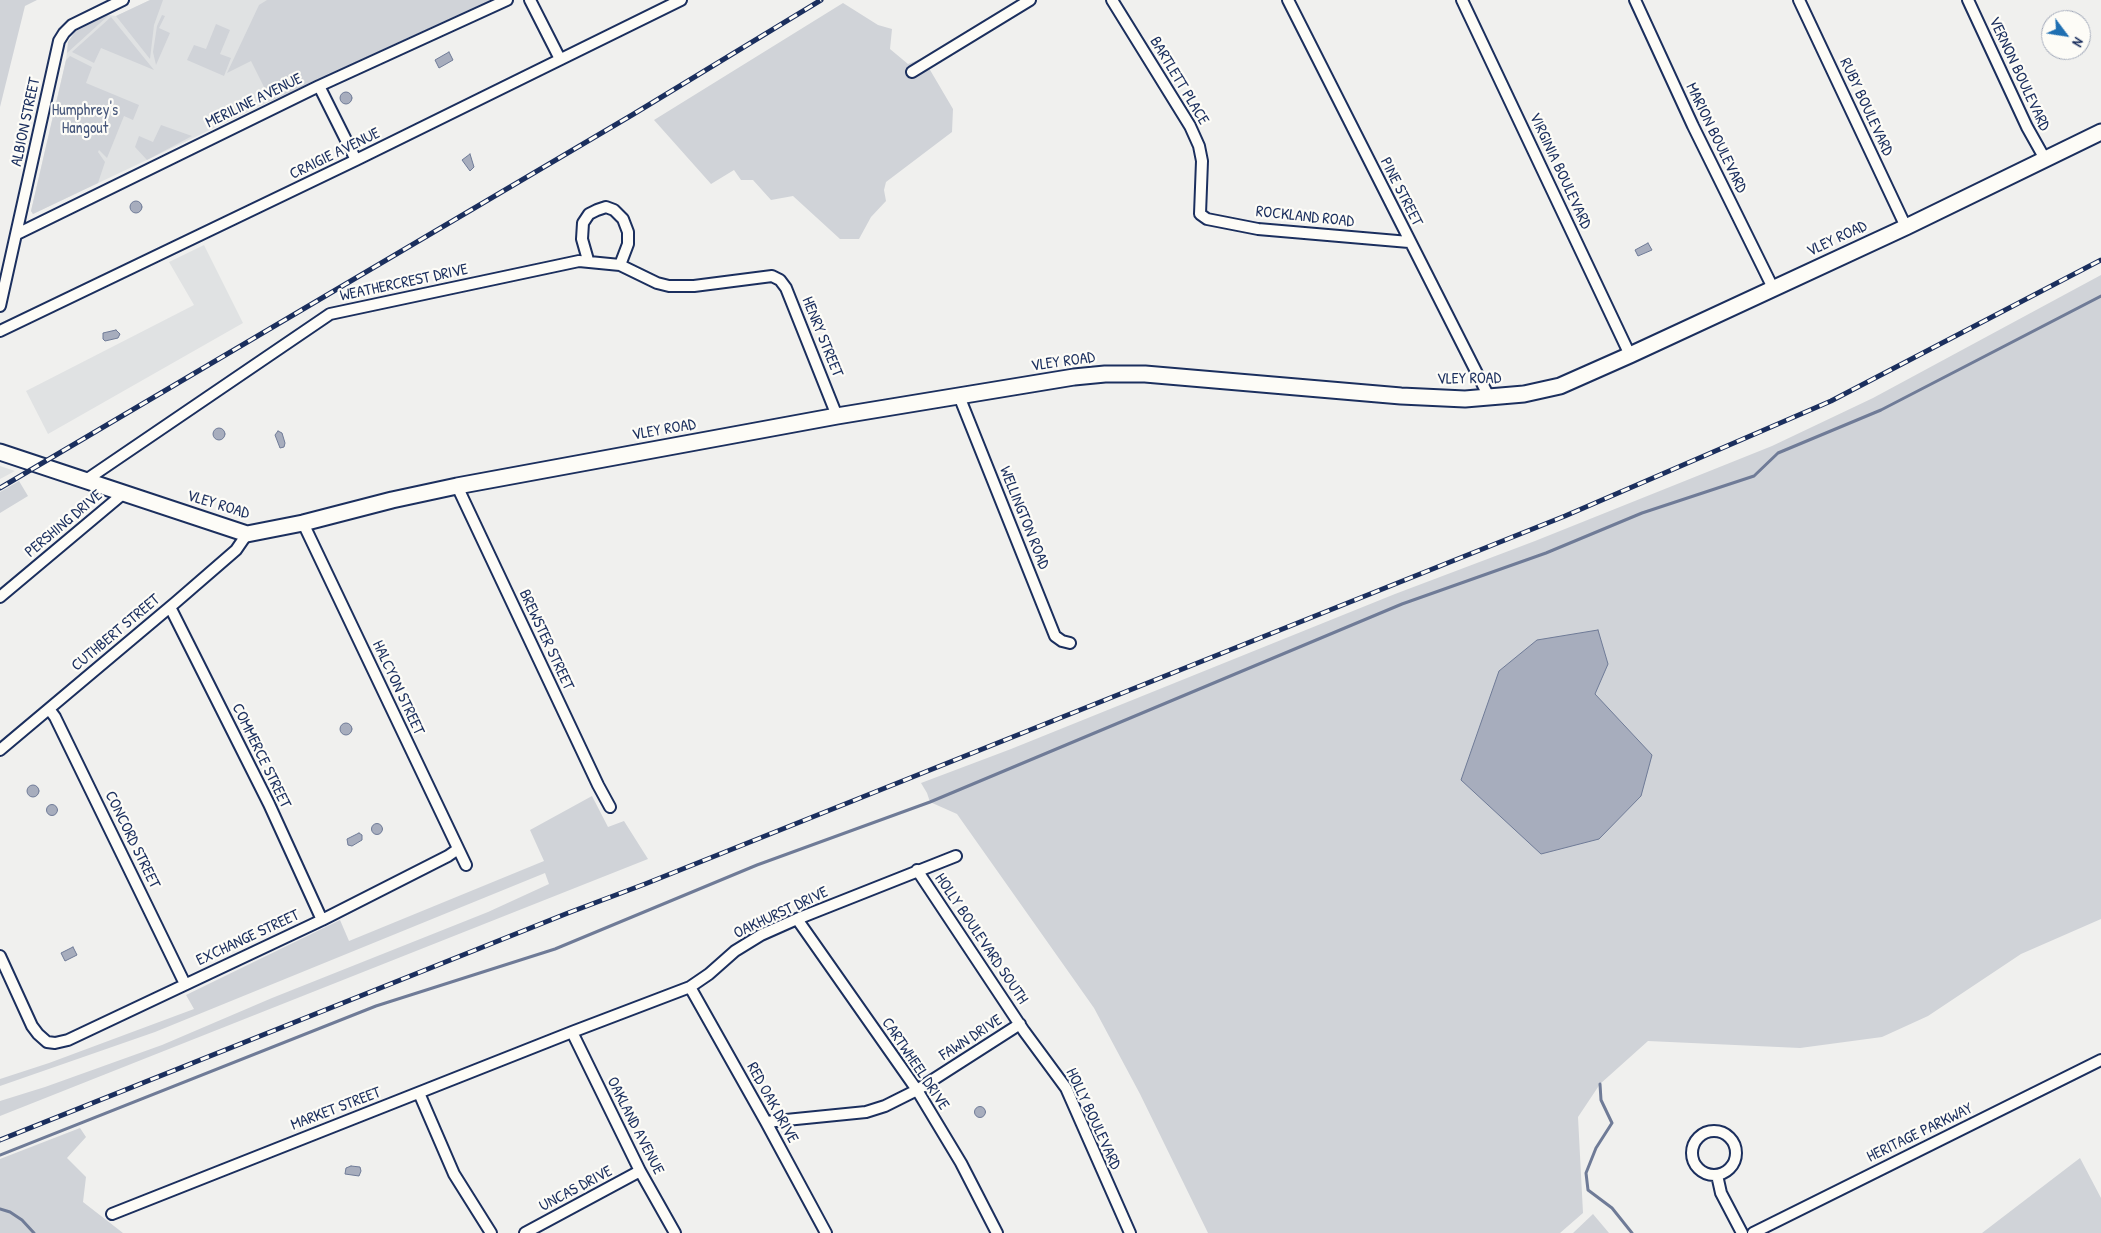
<!DOCTYPE html>
<style>
body{margin:0}
#map{position:relative;width:2101px;height:1233px;overflow:hidden;background:#f0f0ee;font-family:"Patrick Hand",sans-serif}
canvas{display:block}
.north{position:absolute;left:2041px;top:10px;width:50px;height:50px;box-sizing:border-box;background:#fdfcf7;border:1px solid #a3aaba;border-radius:50%;rotate:121deg;font-size:14px;font-weight:700;line-height:20px;text-align:center;color:#1b2f5e}
.north::after{content:'';display:block;margin:auto;width:18px;height:22px;background:#1f6fb2;clip-path:polygon(50% 0,100% 100%,50% 72%,0 100%)}
</style>
<div id="map">
<canvas width="2101" height="1233"></canvas>
<div class="north">N</div>
</div>
<script>
const ctx = document.querySelector('canvas').getContext('2d');
ctx.lineJoin = 'round';
function fill(path, color) {
  ctx.fillStyle = color;
  ctx.fill(path, 'evenodd');
}
function shape(rows) {
  const path = new Path2D();
  for (const r of rows) {
    if (r.length === 3) {
      path.moveTo(r[0] + r[2], r[1]);
      path.arc(r[0], r[1], r[2], 0, 2 * Math.PI);
      continue;
    }
    path.moveTo(r[0], r[1]);
    for (let i = 2; i < r.length; i += 2) path.lineTo(r[i], r[i + 1]);
  }
  return path;
}
function stroke(path, color, width, dash) {
  ctx.strokeStyle = color;
  ctx.lineWidth = width;
  ctx.lineCap = dash ? 'butt' : 'round';
  ctx.setLineDash(dash || []);
  ctx.stroke(path);
}
function label(font, color, halo, rows, align = 'center') {
  ctx.font = font + ' "Patrick Hand",sans-serif';
  ctx.lineWidth = 4.5;
  ctx.setLineDash([]);
  ctx.textBaseline = 'middle';
  ctx.strokeStyle = halo;
  ctx.fillStyle = color;
  for (const [text, x, y, turn = 0] of rows) {
    ctx.save();
    ctx.translate(x, y);
    ctx.rotate((+turn || 0) * Math.PI / 180);
    ctx.textAlign = isNaN(turn) ? turn : align;
    if (halo) ctx.strokeText(text, 0, 0);
    ctx.fillText(text, 0, 0);
    ctx.restore();
  }
}
const built = shape([
 [150,0,490,0,271,101,33,214,31,211,66,60,68,42,77,29,109,15,116,16],
 [204,245,243,323,48,434,26,391,194,305,169,262],
 [0,466,15,471,0,479]
]);
const green = shape([
 [0,0,37,0,25,6,0,107],
 [150,0,163,0,154,25,150,59,116,16],
 [267,0,490,0,271,101,251,61,227,73,259,5],
 [843,3,878,25,892,29,890,49,908,64,923,58,953,109,952,132,886,182,884,190,886,201,871,217,859,239,840,239,793,196,771,200,753,180,741,180,734,170,711,184,654,120],
 [109,15,67,53,68,42,77,29],
 [162,15,165,16,159,28,170,33,156,65,153,52,157,26],
 [111,17,154,70,101,48,94,63,72,52],
 [216,24,230,30,220,54,231,58,224,76,187,60,194,45,206,49],
 [70,56,92,67,86,83,139,105,133,120,124,116,107,158,99,150,98,152,105,162,98,183,33,214,31,211,66,60],
 [161,125,192,136,147,160,135,147,139,136,153,142],
 [2101,275,2101,919,2021,954,1928,1016,1882,1037,1800,1048,1648,1041,1600,1084,1578,1117,1583,1213,1560,1233,1208,1233,1140,1094,1094,1008,957,814,930,802,927,793,921,783,1011,749,1395,594,1535,541,1772,446,1873,398],
 [19,481,28,496,0,513,0,492],
 [592,796,608,827,624,821,648,859,0,1116,0,1101,45,1087,162,1045,272,998,488,912,549,884,545,873,155,1032,0,1086,0,1079,49,1063,194,1009,186,995,340,920,349,941,544,861,530,830],
 [80,1128,86,1137,67,1158,86,1177,83,1202,123,1233,0,1233,0,1159],
 [2080,1158,2101,1198,2101,1233,1982,1233],
 [1593,1214,1609,1233,1573,1233]
]);
const water = shape([
 [449,52,453,60,439,68,435,60,449,52],
 [346,98,6],
 [470,154,474,167,470,171,462,160,470,154],
 [136,207,6],
 [1648,243,1652,250,1638,256,1635,250,1648,243],
 [116,330,120,334,118,338,105,341,103,339,103,333,116,330],
 [219,434,6],
 [278,431,282,433,285,443,284,447,280,448,275,435,278,431],
 [1598,630,1608,664,1595,694,1652,755,1641,796,1599,839,1541,854,1461,780,1499,671,1537,640,1598,630],
 [346,729,6],
 [33,791,6],
 [52,810,5.5],
 [377,829,5.5],
 [359,833,362,835,362,840,352,846,348,845,347,839,359,833],
 [73,947,77,955,65,961,61,953,73,947],
 [980,1112,5.5],
 [351,1166,360,1167,361,1171,359,1176,345,1174,346,1168,351,1166]
]);
const stream = shape([
 [1600,1084,1601,1100,1612,1123,1596,1148,1586,1173,1588,1190,1612,1208,1632,1233],
 [0,1155,376,1006,555,949,757,865,930,802,1402,604,1546,553,1642,513,1754,476,1778,453,1881,410,2101,296],
 [0,1209,10,1212,22,1220,34,1233]
]);
const street = shape([
 [530,0,560,59],
 [1112,0,1190,126,1199,146,1202,161,1200,214,1207,219,1258,229,1409,242],
 [1288,0,1489,397],
 [1462,0,1630,355],
 [1635,0,1693,126,1773,288],
 [1799,0,1906,227],
 [1968,0,2027,127,2045,159],
 [912,72,1030,0],
 [319,86,356,160],
 [17,234,319,86,507,0],
 [588,260,582,239,583,223,589,214,597,210,606,207,614,210,623,219,628,232,628,244,620,265],
 [0,306,59,41,64,33,72,25,123,0],
 [0,331,356,160,681,0],
 [959,396,1055,636,1062,641,1070,643],
 [86,480,330,314,579,261,620,265,657,283,669,286,694,286,772,276,780,280,786,288,837,416],
 [457,486,598,785,610,807],
 [303,523,466,865],
 [0,597,124,493],
 [170,607,269,804,322,920],
 [49,709,55,717,185,984],
 [0,750,176,602,236,550,247,534],
 [917,870,1024,1031,1066,1088,1130,1233],
 [797,919,917,1090,961,1163,997,1233],
 [0,956,32,1026,38,1034,47,1042,55,1043,68,1040,322,920,448,856,458,849],
 [690,987,766,1122,826,1233],
 [572,1032,640,1171,675,1233],
 [419,1093,454,1174,491,1233],
 [766,1122,866,1112,885,1106,917,1090,1020,1024],
 [1714,1153,22],
 [1717,1175,1721,1193,1742,1233],
 [112,1214,572,1032,690,987,709,974,735,951,761,935,797,919,956,856],
 [525,1233,640,1171],
 [1753,1233,2101,1060]
]);
const secondary = shape([
 [0,452,247,534,303,523,392,500,457,486,837,416,1074,377,1105,374,1145,374,1401,396,1465,399,1524,394,1560,386,1630,355,1906,227,2101,132]
]);
const rail = shape([
 [0,488,632,115,821,0],
 [0,1140,568,913,645,884,1565,516,1831,401,2101,260]
]);
const streetNames = [
 ["VERNON BOULEVARD",2019,74,65],
 ["BARTLETT PLACE",1179,81,59],
 ["MERILINE AVENUE",254,101,-26],
 ["RUBY BOULEVARD",1866,107,65],
 ["ALBION STREET",26,122,-78],
 ["MARION BOULEVARD",1716,138,64],
 ["CRAIGIE AVENUE",335,154,-26],
 ["VIRGINIA BOULEVARD",1560,171,65],
 ["PINE STREET",1401,192,63],
 ["ROCKLAND ROAD",1305,217,6],
 ["VLEY ROAD",1837,239,-25],
 ["WEATHERCREST DRIVE",404,283,-12],
 ["HENRY STREET",822,337,68],
 ["VLEY ROAD",1063,362,-8],
 ["VLEY ROAD",1469,379,-1],
 ["VLEY ROAD",664,430,-10],
 ["VLEY ROAD",218,505,17],
 ["WELLINGTON ROAD",1024,518,68],
 ["PERSHING DRIVE",64,524,-40],
 ["CUTHBERT STREET",116,633,-40],
 ["BREWSTER STREET",546,640,65],
 ["HALCYON STREET",398,688,65],
 ["COMMERCE STREET",261,756,64],
 ["CONCORD STREET",132,840,64],
 ["OAKHURST DRIVE",781,913,-25],
 ["EXCHANGE STREET",248,938,-25],
 ["HOLLY BOULEVARD SOUTH",981,939,56],
 ["FAWN DRIVE",971,1038,-33],
 ["CARTWHEEL DRIVE",915,1064,56],
 ["RED OAK DRIVE",772,1103,61],
 ["MARKET STREET",336,1109,-21],
 ["HOLLY BOULEVARD",1093,1119,65],
 ["OAKLAND AVENUE",635,1126,63],
 ["HERITAGE PARKWAY",1920,1133,-26],
 ["UNCAS DRIVE",576,1189,-28]
];
const parkNames = [
 ["Humphrey's",85,111],
 ["Hangout",85,129]
];
fill(built, '#e0e2e3');
fill(green, '#d0d3d8');
fill(water, '#a7adbd');
stroke(water, '#6f7b97', 1);
stroke(stream, '#6f7b97', 3);
stroke(street, '#1b2f5e', 14);
stroke(secondary, '#1b2f5e', 19);
stroke(street, '#fdfcf7', 10);
stroke(secondary, '#fdfcf7', 15);
stroke(rail, '#1b2f5e', 5);
stroke(rail, '#fdfcf7', 3, [9]);
label('16px', '#1b2f5e', '#fdfcf7', streetNames);
label('16px', '#48587c', '#fdfcf7', parkNames);
</script>
